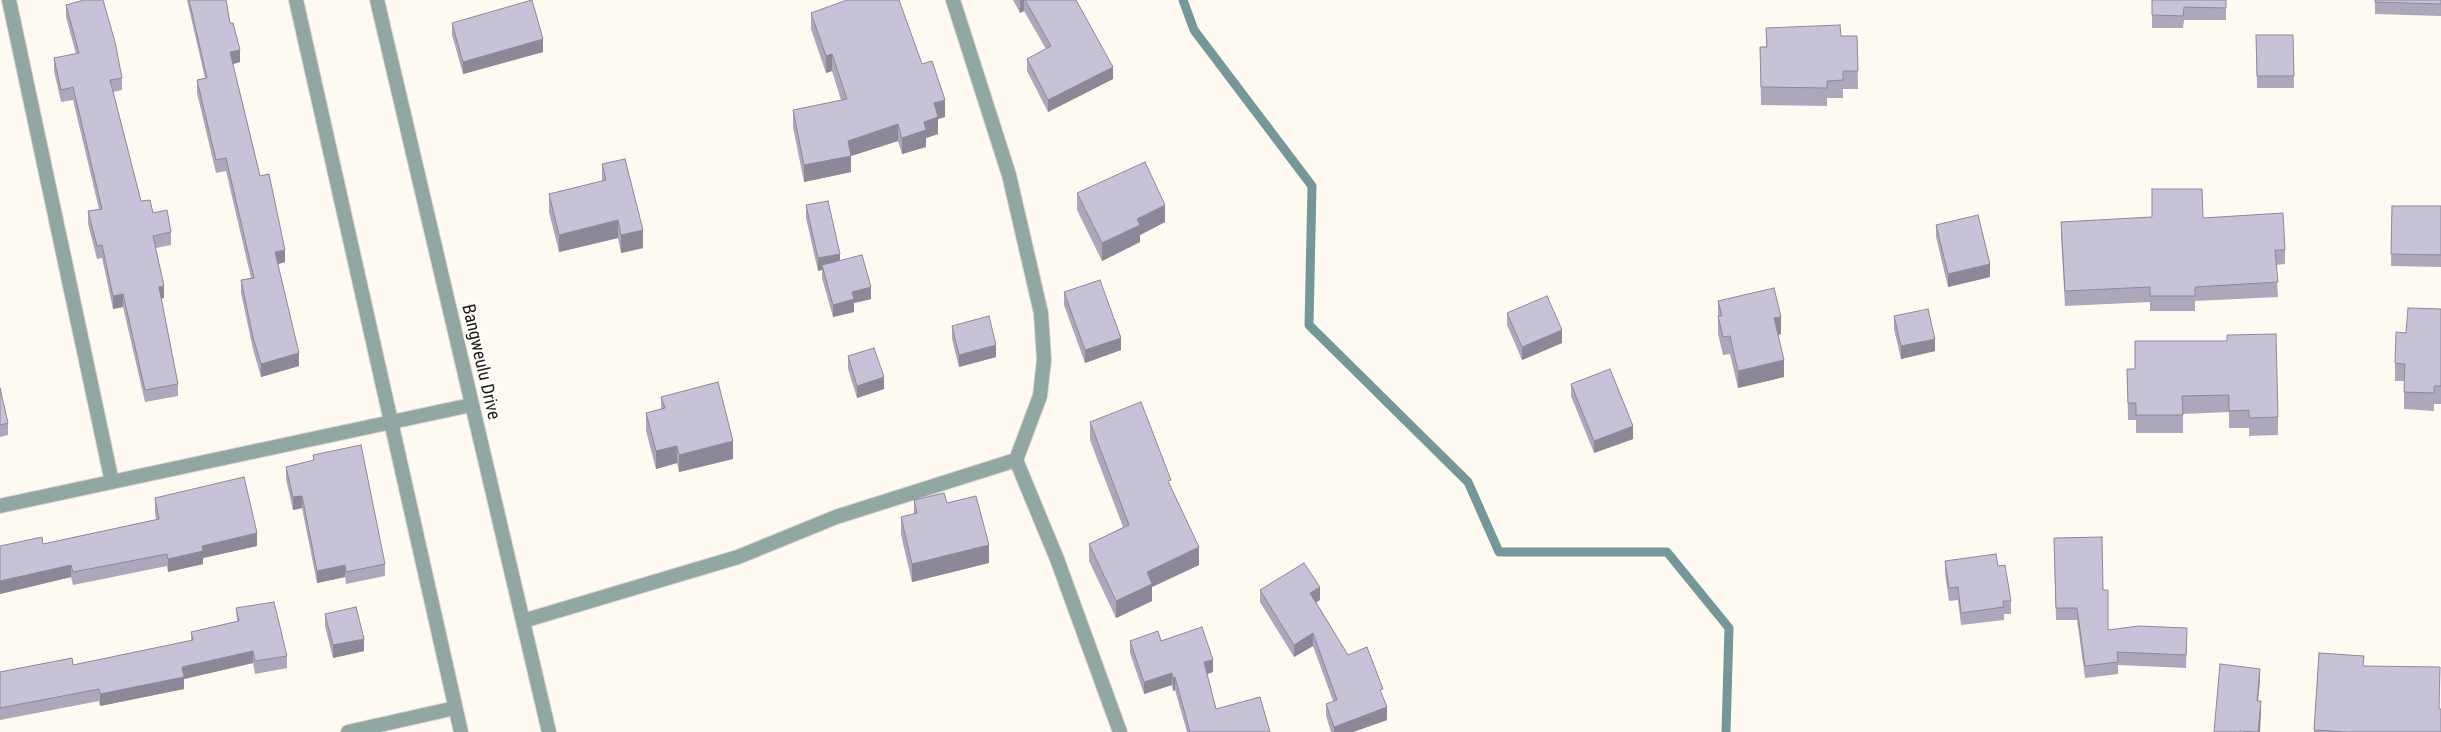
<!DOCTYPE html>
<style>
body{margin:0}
canvas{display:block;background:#fefaf1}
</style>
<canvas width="2441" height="732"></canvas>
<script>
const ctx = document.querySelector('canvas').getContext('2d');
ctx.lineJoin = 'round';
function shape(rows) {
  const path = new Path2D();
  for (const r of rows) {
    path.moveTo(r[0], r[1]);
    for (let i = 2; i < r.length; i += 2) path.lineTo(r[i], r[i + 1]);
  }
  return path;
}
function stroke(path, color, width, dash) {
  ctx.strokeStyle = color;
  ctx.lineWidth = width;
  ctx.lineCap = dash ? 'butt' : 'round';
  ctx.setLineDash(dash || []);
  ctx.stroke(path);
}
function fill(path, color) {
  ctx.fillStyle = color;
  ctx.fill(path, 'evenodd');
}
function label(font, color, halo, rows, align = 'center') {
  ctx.font = font + ' "Roboto Condensed",sans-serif';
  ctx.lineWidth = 4.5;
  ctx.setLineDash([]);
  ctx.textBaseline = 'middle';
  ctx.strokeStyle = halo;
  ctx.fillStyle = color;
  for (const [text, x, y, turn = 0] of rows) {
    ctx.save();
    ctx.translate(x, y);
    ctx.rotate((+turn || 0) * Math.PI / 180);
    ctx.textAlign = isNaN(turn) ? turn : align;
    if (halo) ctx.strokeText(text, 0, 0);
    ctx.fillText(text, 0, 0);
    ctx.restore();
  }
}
const stream = shape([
 [1183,0,1194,30,1312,186,1309,325,1468,482,1499,552,1667,552,1729,628,1726,732]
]);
const minor = shape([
 [9,0,112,482],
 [296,0,461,732],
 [377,0,549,732],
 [953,0,1009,175,1041,313,1044,360,1040,396,1016,460,1057,559,1120,732],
 [0,506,471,405],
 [523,621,738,557,836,517,1016,460],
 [348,732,455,708]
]);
const wall = shape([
 [187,0,226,0,230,23,240,62,233,64,260,176,285,262,278,264,299,366,261,377,253,349,241,293,241,280,251,278,226,171,216,173,197,93,197,80,205,78],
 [1013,0,1076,0,1113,79,1048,112,1027,71,1027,59,1046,49,1024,11,1020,13],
 [2152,0,2226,0,2226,20,2184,20,2183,28,2152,28],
 [2375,0,2441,0,2441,16,2375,14],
 [66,5,122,78,122,90,113,92,141,201,171,232,171,245,156,248,164,298,161,299,178,384,178,396,145,402,123,307,113,309,102,258,97,259,88,224,88,211,99,209,73,100,61,102,54,71,54,58,76,54,66,17],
 [811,13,922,64,945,117,938,119,938,134,926,138,926,147,902,154,898,141,851,156,851,172,804,182,793,127,793,110,841,100,832,71,826,73,811,29],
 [452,23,543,52,463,74,452,35],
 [1766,28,1841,36,1857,36,1858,89,1843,89,1843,98,1827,98,1827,106,1761,105,1760,47,1766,47],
 [2256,35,2293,35,2294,88,2257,88],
 [602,164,643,248,621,253,618,238,559,252,549,212,549,194,602,181],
 [1077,193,1165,222,1140,235,1140,242,1102,261,1077,210],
 [806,205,840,261,871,299,854,303,854,312,833,317,822,278,822,270,818,271,806,218],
 [2392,206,2441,206,2441,267,2391,266],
 [2203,218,2285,250,2285,264,2276,265,2278,297,2195,301,2195,311,2150,311,2150,302,2065,306,2061,236,2061,222],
 [1936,225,1990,277,1948,287,1936,237],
 [1064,292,1121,350,1085,363,1064,305],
 [1718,301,1781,334,1778,335,1784,377,1738,388,1730,354,1723,355,1718,334],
 [2441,309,2441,404,2434,404,2434,411,2404,409,2404,381,2395,381,2395,363,2406,333],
 [1507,313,1562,343,1522,360,1507,325],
 [1894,316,1935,351,1901,359,1894,329],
 [952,326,996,357,959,367,952,339],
 [2135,341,2278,417,2278,435,2249,436,2249,428,2229,428,2229,412,2183,414,2183,433,2136,433,2136,420,2128,420,2127,369,2135,369],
 [848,356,884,389,857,398,848,369],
 [1571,384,1633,439,1594,453,1571,396],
 [0,388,8,423,8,435,0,437],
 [661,397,733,459,679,472,677,463,656,469,646,431,646,413,661,409],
 [1090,422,1171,487,1199,565,1152,587,1152,601,1116,618,1089,561,1089,544,1123,527,1090,440],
 [313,455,385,564,385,576,346,584,345,577,317,583,302,508,293,510,286,479,286,467,313,461],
 [155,498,257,546,203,558,203,564,168,572,167,566,73,585,71,577,0,594,0,546,43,544,156,520,155,511],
 [914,500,947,503,989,563,912,582,901,535,901,517,914,514],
 [2054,550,2103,590,2108,630,2187,640,2186,668,2118,665,2118,674,2085,678,2077,620,2056,620],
 [1945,561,1998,566,2011,601,2011,614,2004,614,2004,620,1961,625,1958,600,1949,601,1945,573],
 [1260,590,1320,600,1316,602,1348,655,1383,697,1387,720,1353,732,1331,732,1326,716,1326,704,1333,701,1313,646,1294,657,1260,602],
 [236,608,287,656,287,668,255,674,253,663,184,679,184,689,100,706,99,701,0,720,0,672,73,665,191,641,191,632,237,621],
 [325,614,364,651,333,658,325,626],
 [1130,641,1161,641,1213,672,1207,674,1216,709,1270,732,1187,732,1175,690,1173,691,1172,685,1144,694,1130,653],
 [2319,653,2364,666,2439,709,2441,732,2314,732]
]);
const shadedWall = shape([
 [1020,0,1024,0,1024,11,1020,13],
 [543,39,543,52,463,74,463,62],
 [240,50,240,62,230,65,230,52],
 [832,54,832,71,826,73,826,56],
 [1113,67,1113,79,1048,112,1048,100],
 [945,100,945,117,938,119,938,134,926,138,926,147,902,154,902,138,934,103],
 [898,124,898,141,851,156,851,172,804,182,804,165,848,141],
 [1165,205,1165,222,1140,235,1140,242,1102,261,1102,243,1137,219],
 [618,220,618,238,559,252,559,235],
 [643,230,643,248,621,253,621,235],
 [285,250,285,262,275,265,275,252],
 [840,254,840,266,822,265,822,270,818,271,818,258],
 [1990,264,1990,277,1948,287,1948,274],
 [164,286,164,298,159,299,159,287],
 [871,287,871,299,854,303,854,312,833,317,833,305,852,292],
 [123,294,123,307,113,309,113,296],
 [1781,317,1781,334,1774,336,1774,318],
 [1562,330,1562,343,1522,360,1522,347],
 [1121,338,1121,350,1085,363,1085,350],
 [1935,339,1935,351,1901,359,1901,346],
 [996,345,996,357,959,367,959,355],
 [299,353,299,366,261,377,261,364],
 [1784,360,1784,377,1738,388,1738,371],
 [884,377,884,389,857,398,857,386],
 [1633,426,1633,439,1594,453,1594,441],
 [733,441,733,459,679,472,679,455],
 [677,446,677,463,656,469,656,451],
 [302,496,302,508,293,510,293,497],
 [257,533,257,546,203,558,203,564,168,572,168,559,202,546],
 [989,545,989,563,912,582,912,564],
 [1199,547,1199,565,1152,587,1152,601,1116,618,1116,601,1147,572],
 [71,565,71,577,0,594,0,581],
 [345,565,345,577,317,583,317,571],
 [1320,587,1320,600,1310,606,1310,593],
 [1313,633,1313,646,1294,657,1294,645],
 [364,639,364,651,333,658,333,645],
 [253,651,253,663,184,679,184,689,100,706,100,694,182,667],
 [1213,660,1213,672,1204,675,1204,662],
 [2260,669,2260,681,2257,713,2257,701],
 [1172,673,1172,685,1144,694,1144,682],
 [1175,677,1175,690,1173,691,1173,678],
 [2261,701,2261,713,2260,732,2258,732],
 [1387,707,1387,720,1353,732,1334,732,1334,727]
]);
const building = shape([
 [84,0,103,0,115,42,122,78,110,80,141,201,150,200,153,213,167,210,171,232,153,236,164,286,159,287,178,384,145,390,123,294,113,296,102,245,97,246,88,211,102,209,73,87,61,90,54,58,79,53,66,5,84,0],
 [189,0,226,0,230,23,233,23,240,50,230,52,260,176,269,174,285,250,275,252,299,353,261,364,253,337,241,280,254,278,226,158,216,160,197,80,207,78,189,0],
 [532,0,543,39,463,62,452,23,532,0],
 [847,0,899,0,922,64,932,61,945,100,934,103,938,117,924,122,926,130,902,138,898,124,848,141,851,156,804,165,793,110,847,99,832,54,826,56,811,13,847,0],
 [1025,0,1076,0,1113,67,1048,100,1027,59,1051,46,1025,0],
 [2152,0,2226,0,2226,8,2184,7,2183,16,2152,15,2152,0],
 [2375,0,2441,0,2441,4,2375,2,2375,0],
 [1840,25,1841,36,1857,36,1858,71,1843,71,1843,80,1827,81,1827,88,1761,87,1760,47,1767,47,1766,28,1840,25],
 [2256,35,2293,35,2294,76,2257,76,2256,35],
 [625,159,643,230,621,235,618,220,559,235,549,194,606,180,602,164,625,159],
 [1145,162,1165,205,1137,219,1140,225,1102,243,1077,193,1145,162],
 [2152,189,2202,189,2203,218,2283,213,2285,250,2275,250,2278,282,2195,287,2195,296,2150,296,2150,287,2065,291,2061,222,2152,217,2152,189],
 [828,201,840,254,818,258,806,205,828,201],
 [2392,206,2441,206,2441,255,2391,254,2392,206],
 [1978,215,1990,264,1948,274,1936,225,1978,215],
 [862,255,871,287,852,292,854,299,833,305,822,265,862,255],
 [1100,280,1121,338,1085,350,1064,292,1100,280],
 [1774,288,1781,317,1774,318,1784,360,1738,371,1730,336,1723,337,1718,316,1722,316,1718,301,1774,288],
 [1547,296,1562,330,1522,347,1507,313,1547,296],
 [2408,308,2441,309,2441,386,2434,386,2434,393,2404,392,2405,364,2395,363,2396,332,2406,333,2408,308],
 [1928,309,1935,339,1901,346,1894,316,1928,309],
 [989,316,996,345,959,355,952,326,989,316],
 [2276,334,2278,417,2249,418,2249,410,2229,411,2229,395,2182,396,2183,415,2136,415,2136,403,2128,403,2127,369,2135,369,2135,341,2227,341,2227,335,2276,334],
 [874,348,884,377,857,386,848,356,874,348],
 [1610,369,1633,426,1594,441,1571,384,1610,369],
 [718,382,733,441,679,455,677,446,656,451,646,413,665,408,661,397,718,382],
 [0,388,8,423,0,425,0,388],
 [1141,402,1171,480,1168,481,1199,547,1147,572,1152,584,1116,601,1089,544,1129,525,1090,422,1141,402],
 [361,445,385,564,346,572,345,565,317,571,302,496,293,497,286,467,314,460,313,455,361,445],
 [244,477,257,533,202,546,203,551,168,559,167,554,73,572,71,565,0,581,0,546,42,537,43,544,159,519,155,498,244,477],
 [944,493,947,503,976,496,989,545,912,564,901,517,917,513,914,500,944,493],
 [2102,537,2103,590,2108,590,2108,630,2139,626,2187,628,2186,655,2117,652,2118,662,2085,666,2077,608,2056,608,2054,538,2102,537],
 [1996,554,1998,566,2005,565,2011,601,2003,601,2004,607,1961,613,1958,587,1949,588,1945,561,1996,554],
 [1304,563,1320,587,1310,593,1348,655,1367,647,1383,689,1380,690,1387,707,1334,727,1326,704,1337,700,1313,633,1294,645,1260,590,1304,563],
 [274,602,287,656,255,661,253,651,182,667,184,677,100,694,99,689,0,708,0,672,72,658,73,665,193,640,191,632,239,621,236,608,274,602],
 [356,607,364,639,333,645,325,614,356,607],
 [1202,627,1213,660,1204,662,1216,709,1260,697,1270,732,1190,732,1175,677,1173,678,1172,673,1144,682,1130,641,1158,631,1161,641,1202,627],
 [2319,653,2364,656,2363,666,2440,667,2439,709,2441,709,2441,732,2346,732,2314,730,2319,653],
 [2220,664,2260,669,2257,701,2261,701,2258,732,2240,731,2240,732,2214,732,2220,664]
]);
const streetNames = [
 ["Bangweulu Drive",480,362,77]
];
stroke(stream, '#74979a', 9);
stroke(minor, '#dad6cd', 16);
stroke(minor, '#91a7a4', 14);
fill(wall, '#aca7bb');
fill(shadedWall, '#8c8898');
fill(building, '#c8c2d9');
stroke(building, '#8c8898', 1);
label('18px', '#1f1b13', '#fff', streetNames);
</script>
